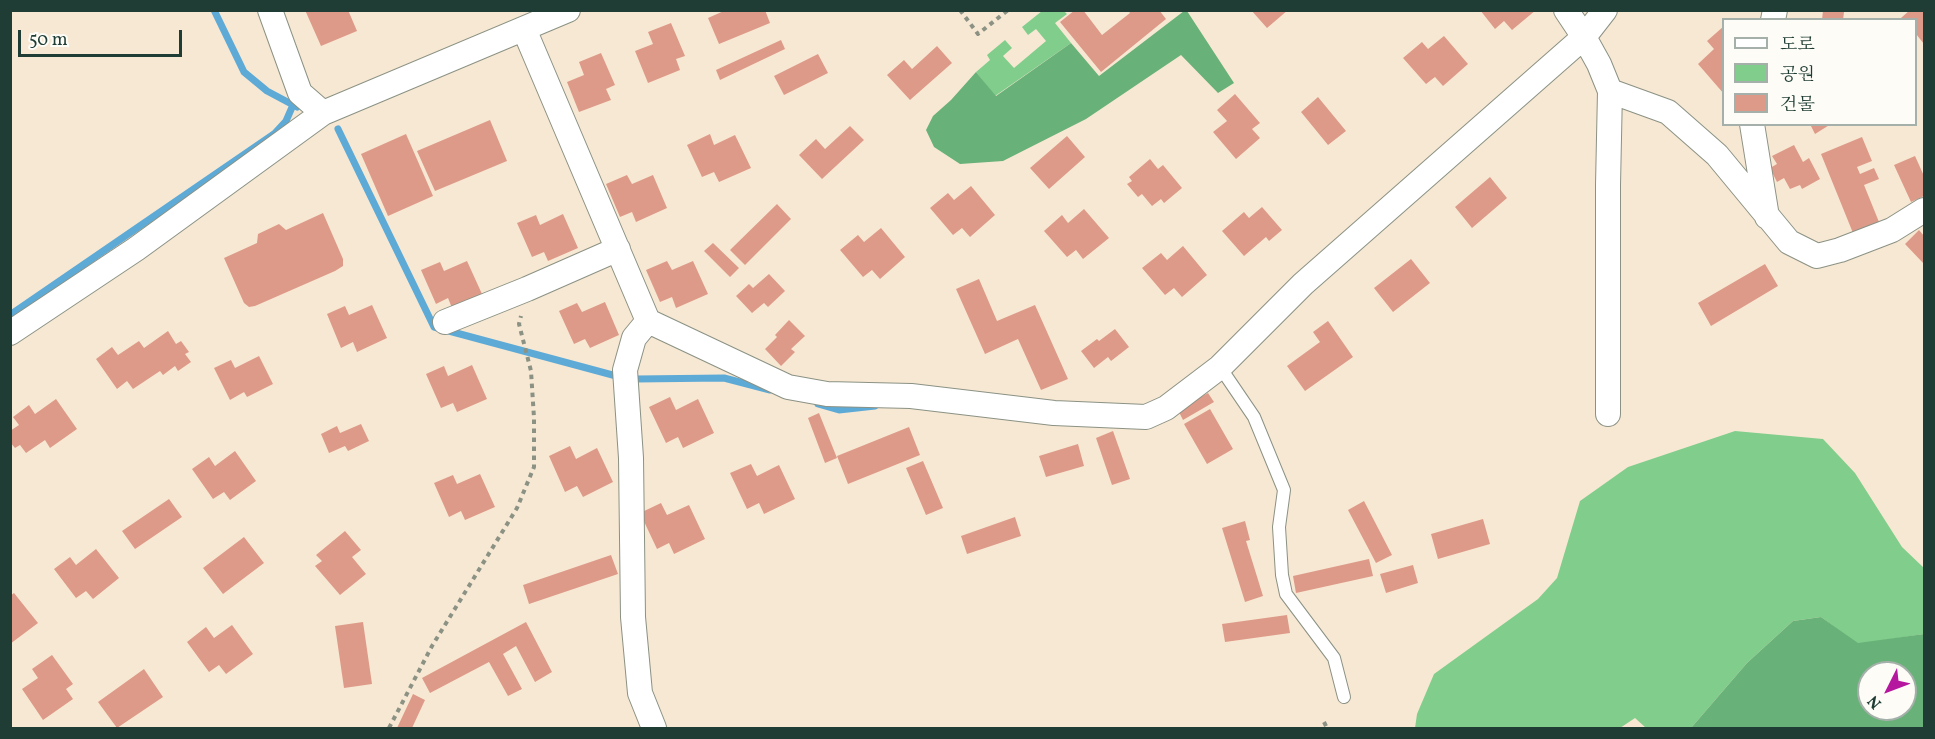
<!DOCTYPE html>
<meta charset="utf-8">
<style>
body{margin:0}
#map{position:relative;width:1935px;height:739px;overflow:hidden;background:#f7e8d3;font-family:Vollkorn,"Noto Serif KR",serif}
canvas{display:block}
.frame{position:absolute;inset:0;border:12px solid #1f3d34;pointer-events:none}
.legend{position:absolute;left:1722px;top:18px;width:195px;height:108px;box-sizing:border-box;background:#fdfcf7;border:2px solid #a4b0a9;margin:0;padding:8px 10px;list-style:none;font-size:18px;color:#1f3d34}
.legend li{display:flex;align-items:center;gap:12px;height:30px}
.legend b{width:30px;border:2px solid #a4b0a9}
.north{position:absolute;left:1857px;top:661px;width:60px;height:60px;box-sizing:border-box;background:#fdfcf7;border:2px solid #a4b0a9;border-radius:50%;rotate:228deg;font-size:16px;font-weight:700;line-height:24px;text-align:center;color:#1f3d34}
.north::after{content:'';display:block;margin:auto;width:21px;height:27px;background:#b5179e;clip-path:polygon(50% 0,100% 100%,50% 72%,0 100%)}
.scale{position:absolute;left:18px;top:30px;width:164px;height:27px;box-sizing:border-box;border:3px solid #1f3d34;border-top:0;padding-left:8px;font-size:18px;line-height:21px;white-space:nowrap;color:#1f3d34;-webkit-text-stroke:4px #fdfcf7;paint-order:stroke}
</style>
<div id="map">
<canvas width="1935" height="739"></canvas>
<div class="frame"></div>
<ul class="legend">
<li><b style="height:8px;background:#fff"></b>도로</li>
<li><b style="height:16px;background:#81ce8c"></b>공원</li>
<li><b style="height:16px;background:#de9a88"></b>건물</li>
</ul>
<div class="north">N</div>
<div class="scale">50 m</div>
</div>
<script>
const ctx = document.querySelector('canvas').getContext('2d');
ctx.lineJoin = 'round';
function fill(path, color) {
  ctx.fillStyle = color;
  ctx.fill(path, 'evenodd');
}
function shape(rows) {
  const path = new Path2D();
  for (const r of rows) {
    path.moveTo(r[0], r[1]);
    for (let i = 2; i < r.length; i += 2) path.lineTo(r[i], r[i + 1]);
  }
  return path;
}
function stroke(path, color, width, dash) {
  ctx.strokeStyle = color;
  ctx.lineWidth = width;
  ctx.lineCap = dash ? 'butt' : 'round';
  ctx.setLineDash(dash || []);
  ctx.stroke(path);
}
const green = shape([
 [1042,11,1064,11,1067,14,1055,23,1071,43,995,96,976,72,990,60,987,55,1005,40,1012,48,1003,56,1014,68,1046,41,1036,29,1028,35,1022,27],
 [1735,431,1823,439,1855,473,1902,547,1924,568,1924,634,1858,644,1821,617,1793,621,1747,663,1691,728,1646,728,1635,718,1620,728,1415,728,1417,714,1434,674,1538,599,1557,578,1580,501,1628,467]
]);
const forest = shape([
 [1184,11,1187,11,1234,83,1218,93,1181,55,1086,119,1003,161,960,164,934,147,926,130,933,116,951,100,976,72,996,96,1071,43,1099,76],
 [1821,617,1858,643,1924,634,1924,728,1691,728,1747,663,1793,621],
 [1869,673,1905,673,1905,709,1869,709]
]);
const stream = shape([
 [214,10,244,72,267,91,297,107],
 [338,129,434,327,620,377],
 [10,315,274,134,286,121,293,105],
 [636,379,724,378,770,390],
 [818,404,839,410,875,406]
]);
const building = shape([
 [305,10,348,10,357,31,321,46],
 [726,10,765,10,770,23,719,44,708,18],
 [1075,10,1083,10,1102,35,1130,13,1128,10,1159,10,1166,19,1101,72,1060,22],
 [1251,10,1288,10,1267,28],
 [1480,10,1536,10,1512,30,1504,21,1495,29],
 [1823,10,1844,12,1843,20,1822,20],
 [1910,10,1924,10,1924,44,1916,34,1916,20,1903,20,1901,18],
 [671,23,685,56,676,59,680,70,648,83,635,51,653,44,648,32],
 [1724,26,1724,94,1698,64,1714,49,1707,41],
 [1444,36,1468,64,1443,86,1435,77,1426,84,1403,58,1422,42,1428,49],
 [781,40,785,49,720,80,716,70],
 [937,46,952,63,910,100,887,75,904,60,912,69],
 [601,53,615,85,606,89,611,100,579,112,567,82,584,75,579,62],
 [818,54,828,73,784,95,774,76],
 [1235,94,1260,123,1252,129,1260,138,1236,159,1213,132,1227,121,1217,110],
 [1318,97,1346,131,1328,145,1301,112],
 [490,120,507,161,435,191,417,151],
 [1810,124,1831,124,1815,134],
 [850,126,864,140,822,179,799,155,816,139,825,149],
 [406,134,433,196,388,216,361,154],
 [710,134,714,145,735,135,751,168,719,182,714,172,702,177,687,145],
 [1067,136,1085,157,1049,189,1030,168],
 [1862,137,1872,161,1857,167,1860,174,1874,168,1879,179,1864,185,1879,222,1853,233,1821,154],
 [1794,145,1803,162,1809,158,1820,179,1802,189,1800,185,1790,189,1784,178,1777,182,1770,168,1777,164,1772,156],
 [1915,156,1924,176,1924,196,1911,202,1894,165],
 [1150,159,1158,169,1163,165,1182,188,1164,203,1161,199,1152,206,1142,194,1138,197,1127,184,1132,181,1129,177],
 [627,175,632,184,653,175,667,208,636,222,632,212,620,217,606,184],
 [1490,177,1507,198,1472,228,1455,207],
 [971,186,995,215,970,237,962,228,953,235,930,208,948,193,954,200],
 [777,204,791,219,745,265,730,250],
 [1262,207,1282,230,1269,241,1266,237,1244,256,1222,231,1244,212,1249,218],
 [1084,209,1109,238,1083,259,1076,250,1067,257,1044,231,1062,215,1068,223],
 [323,213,343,259,343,266,335,271,255,306,249,307,244,303,224,258,257,243,258,234,279,224,286,230],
 [563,214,578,248,548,261,544,252,532,257,517,223,536,215,540,225],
 [881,228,905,257,880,279,872,270,863,277,840,250,858,235,864,242],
 [1919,230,1924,236,1924,264,1905,244],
 [713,243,739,268,730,277,704,251],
 [1183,246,1207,275,1182,297,1174,288,1165,295,1142,268,1161,253,1167,260],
 [1411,259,1430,283,1393,312,1374,288],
 [467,261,482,294,452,308,448,298,436,304,421,270,440,262,444,271],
 [667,261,672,270,693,261,708,294,676,308,672,297,660,302,646,270],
 [1765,264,1778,286,1711,326,1698,303],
 [769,274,785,291,768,307,764,303,752,313,736,296,749,284,753,288],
 [979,279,997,321,1035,305,1068,379,1041,390,1018,339,985,354,956,289],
 [605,302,619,335,590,348,585,339,574,344,559,311,577,303,582,312],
 [372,305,387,338,357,352,353,342,341,348,327,314,345,306,349,315],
 [789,320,805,336,791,349,795,352,781,366,765,349,777,337,775,335],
 [1328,321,1353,357,1305,391,1287,366,1320,342,1313,332],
 [1115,329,1129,347,1111,361,1108,357,1094,368,1081,351,1097,339,1099,341],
 [168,331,176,344,181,341,189,352,185,354,191,362,178,371,175,366,163,375,160,371,133,389,127,381,117,389,96,359,112,347,118,355,139,341,144,348],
 [259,356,273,384,247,397,244,392,230,400,214,368,231,360,235,368],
 [472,365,487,399,457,412,453,403,441,408,426,374,444,366,448,376],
 [1208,393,1214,402,1183,420,1178,410],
 [670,397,676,410,698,399,714,433,683,448,678,437,666,443,649,407],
 [56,399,77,429,50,448,45,440,26,453,20,445,15,448,10,442,10,431,19,425,13,417,29,405,35,414],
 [1210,409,1233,449,1207,464,1184,424],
 [819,413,837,458,825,463,808,418],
 [361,424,369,441,348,451,345,446,329,453,321,434,337,426,340,433],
 [909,427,920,455,848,484,837,456],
 [1113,431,1130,479,1112,485,1096,438],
 [1078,444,1084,466,1046,477,1039,456],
 [570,446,576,459,597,448,613,482,583,497,577,486,565,492,549,456],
 [235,451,256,481,230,500,224,492,213,499,192,469,209,457,215,466],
 [923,461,943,508,926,515,906,468],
 [751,464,757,476,779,465,795,499,764,514,759,503,747,509,730,473],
 [480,474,495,507,465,520,461,511,449,517,434,483,453,475,457,484],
 [169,499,182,517,135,549,122,531],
 [1364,501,1392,555,1376,563,1348,510],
 [661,503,667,515,689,505,705,539,674,554,669,543,657,549,640,513],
 [1015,517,1021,536,967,554,961,536],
 [1483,519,1490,544,1438,559,1431,534],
 [1245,521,1250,540,1246,541,1263,596,1245,602,1222,528],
 [345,531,361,550,352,557,366,574,340,595,315,566,322,561,316,555],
 [244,537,264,563,223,594,203,568],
 [96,549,119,578,93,599,86,591,76,598,54,569,70,557,76,565],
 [611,555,618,574,529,604,523,585],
 [1369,559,1373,576,1296,593,1293,576],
 [1413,565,1418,583,1386,593,1380,574],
 [14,593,38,623,10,644,10,596],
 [1287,615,1290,633,1225,642,1222,624],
 [363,622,372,684,344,688,335,626],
 [526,622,552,672,535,682,516,646,503,654,522,689,508,696,489,662,430,693,422,678],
 [232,625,253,654,226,674,219,665,209,672,187,642,206,627,214,638],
 [52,655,73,684,66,689,73,699,43,720,22,689,38,678,32,669],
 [144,669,163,697,117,728,98,702],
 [413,694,425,700,412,728,397,728]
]);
const path = shape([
 [960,10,978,34,1008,10],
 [1324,722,1327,728],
 [389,728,432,646,517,508,534,467,534,418,531,371,519,324,521,316]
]);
const lane = shape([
 [1220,367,1254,417,1284,490,1279,527,1282,575,1286,594,1334,658,1344,697]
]);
const street = shape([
 [270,10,300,93,323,113],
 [1566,10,1584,37,1599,64,1610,91,1608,185,1608,414],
 [1773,20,1775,10],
 [524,29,648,321],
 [1610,91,1668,112,1717,155,1789,242,1817,256,1840,250,1892,230,1924,210],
 [1752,124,1767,217],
 [445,322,527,289,618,249],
 [10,333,136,249,323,113,568,10],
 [654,728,640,693,633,617,631,458,625,370,634,338,648,321,788,387,827,394,911,396,1054,413,1146,417,1166,408,1220,367,1303,284,1584,37,1605,10]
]);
fill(green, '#81ce8c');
fill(forest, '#68b178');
stroke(stream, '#5eaad7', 7);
fill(building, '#de9a88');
stroke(lane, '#8b9284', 14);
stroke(street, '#8b9284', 26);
stroke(path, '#8b9284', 4, [4.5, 4.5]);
stroke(lane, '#fff', 12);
stroke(street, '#fff', 24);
</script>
